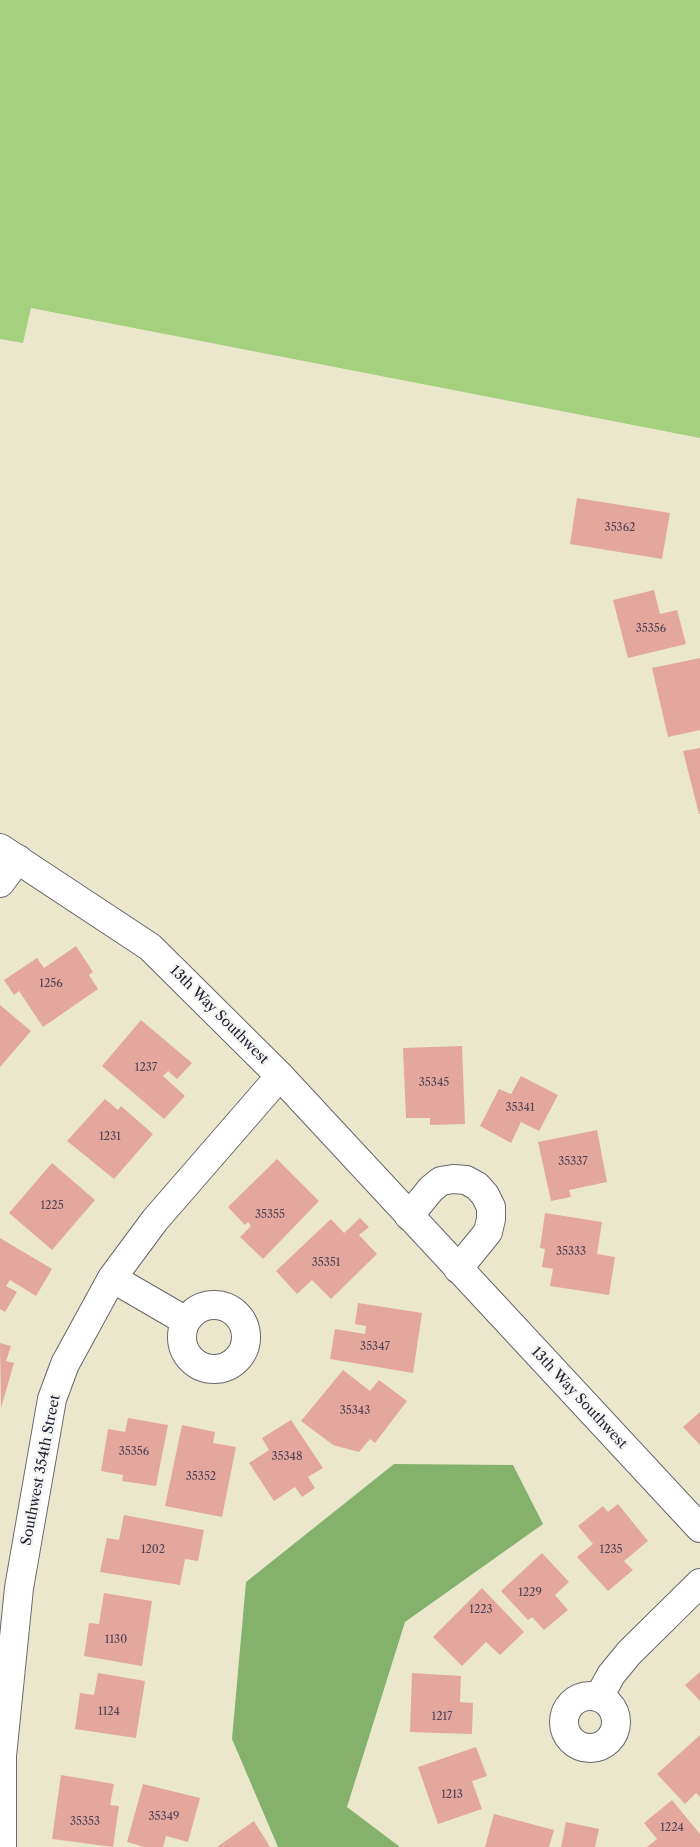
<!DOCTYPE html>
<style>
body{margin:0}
canvas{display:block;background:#ebe7cd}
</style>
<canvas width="700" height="1847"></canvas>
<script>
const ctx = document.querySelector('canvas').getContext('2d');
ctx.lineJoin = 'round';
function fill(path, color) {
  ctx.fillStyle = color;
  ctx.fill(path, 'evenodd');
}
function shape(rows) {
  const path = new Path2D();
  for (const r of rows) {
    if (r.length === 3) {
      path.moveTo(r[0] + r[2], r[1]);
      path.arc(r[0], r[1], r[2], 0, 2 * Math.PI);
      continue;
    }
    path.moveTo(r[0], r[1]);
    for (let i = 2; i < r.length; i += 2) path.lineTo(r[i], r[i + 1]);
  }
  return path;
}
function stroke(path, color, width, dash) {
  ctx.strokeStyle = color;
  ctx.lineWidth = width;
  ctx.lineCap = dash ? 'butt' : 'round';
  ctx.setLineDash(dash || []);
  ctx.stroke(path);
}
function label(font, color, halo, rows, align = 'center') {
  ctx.font = font + ' "Libre Caslon Text",serif';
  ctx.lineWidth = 5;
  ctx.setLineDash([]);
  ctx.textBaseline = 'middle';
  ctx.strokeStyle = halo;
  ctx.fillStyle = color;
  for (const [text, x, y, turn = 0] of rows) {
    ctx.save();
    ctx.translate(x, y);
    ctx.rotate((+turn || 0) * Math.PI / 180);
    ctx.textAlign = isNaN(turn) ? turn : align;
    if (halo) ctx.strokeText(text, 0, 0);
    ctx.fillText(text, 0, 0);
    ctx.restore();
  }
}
const green = shape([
 [0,0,700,0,700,438,31,308,23,343,0,339]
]);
const forest = shape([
 [394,1464,513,1465,543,1524,405,1622,347,1807,400,1847,278,1847,232,1739,246,1582]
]);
const building = shape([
 [577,498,670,513,662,559,570,544],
 [654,590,660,614,677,610,686,644,628,658,613,600],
 [700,658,700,730,668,737,652,668],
 [700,748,700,814,699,814,683,751],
 [76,946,93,972,89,975,98,989,43,1027,19,991,14,995,4,980,37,958,44,968],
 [0,1005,31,1031,0,1067],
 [141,1020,192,1063,177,1079,168,1071,163,1076,185,1096,164,1119,102,1066],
 [462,1046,465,1124,430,1125,430,1118,406,1118,403,1048],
 [521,1076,558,1095,539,1131,521,1122,511,1143,480,1126,499,1089,511,1094],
 [105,1099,118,1110,121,1106,153,1134,114,1179,67,1141],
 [597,1130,607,1182,569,1190,571,1197,551,1201,538,1142],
 [277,1159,319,1201,263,1259,240,1237,251,1226,248,1222,245,1225,228,1207],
 [52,1163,95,1200,52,1250,9,1213],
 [545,1213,602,1222,597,1254,615,1257,609,1295,550,1286,553,1269,542,1267,545,1249,540,1248],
 [360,1218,369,1227,359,1235,377,1254,331,1299,312,1280,297,1294,276,1271,331,1219,344,1233],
 [0,1238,52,1269,36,1296,10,1280,6,1286,17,1292,5,1312,0,1309],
 [358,1303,422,1313,413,1373,330,1359,335,1329,365,1334,366,1326,355,1324],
 [0,1343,11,1346,6,1361,14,1363,1,1408],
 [343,1370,370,1391,379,1380,407,1401,375,1443,370,1439,359,1452,333,1445,301,1421],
 [700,1412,700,1445,683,1427],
 [128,1418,168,1425,156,1486,122,1481,123,1475,101,1471,108,1429,125,1432],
 [291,1420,323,1468,308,1477,315,1488,302,1497,295,1487,274,1501,249,1463,269,1450,262,1438],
 [182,1425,215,1432,213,1443,236,1447,222,1517,165,1506],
 [618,1504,648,1541,624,1561,633,1570,608,1591,577,1557,593,1544,578,1526,603,1506,608,1512],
 [124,1515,204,1530,198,1561,185,1559,180,1585,100,1572,107,1538,119,1540],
 [542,1553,569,1582,555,1595,568,1610,544,1630,532,1617,528,1620,501,1591],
 [482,1588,524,1632,500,1655,486,1642,462,1666,433,1637],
 [104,1593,152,1601,142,1666,84,1656,89,1623,99,1624],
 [700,1672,700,1701,685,1685],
 [98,1673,145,1681,136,1738,75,1729,80,1693,94,1695],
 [412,1673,461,1676,460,1702,473,1703,472,1734,410,1732],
 [700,1735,700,1797,696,1793,685,1804,657,1774],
 [476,1747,487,1776,472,1781,482,1809,438,1824,418,1767],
 [61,1775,114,1784,110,1805,119,1806,113,1847,52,1839],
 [143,1784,200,1798,188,1842,166,1836,163,1847,144,1847,127,1842],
 [672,1800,700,1834,700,1847,647,1847,657,1839,644,1823],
 [494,1814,554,1830,549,1847,485,1847],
 [254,1821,270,1847,217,1847],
 [566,1822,599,1829,595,1847,561,1847]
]);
const minor = shape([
 [0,883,18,859],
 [409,1216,431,1189,441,1181,453,1179,466,1180,477,1186,485,1195,491,1207,491,1219,488,1232,458,1269],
 [112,1278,186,1321],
 [214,1337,32],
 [590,1722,26],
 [599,1697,611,1675,629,1653,700,1583],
 [2,1847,2,1756,19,1588,52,1399,65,1364,112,1278,155,1220,280,1076]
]);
const tertiary = shape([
 [0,848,150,947,280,1076,700,1528]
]);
const numberNames = [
 ["35362",620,528],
 ["35356",651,629],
 ["1256",51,984],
 ["1237",146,1068],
 ["35345",434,1083],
 ["35341",520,1108],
 ["1231",110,1137],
 ["35337",573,1162],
 ["1225",52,1206],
 ["35355",270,1215],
 ["35333",571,1252],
 ["35351",326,1263],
 ["35347",375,1347],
 ["35343",355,1411],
 ["35356",134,1452],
 ["35348",287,1457],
 ["35352",201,1477],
 ["1202",153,1550],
 ["1235",611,1550],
 ["1229",530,1593],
 ["1223",481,1610],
 ["1130",116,1640],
 ["1124",109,1712],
 ["1217",442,1717],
 ["1213",452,1795],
 ["35349",164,1817],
 ["35353",85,1822],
 ["1224",672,1828]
];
const streetNames = [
 ["13th Way Southwest",219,1015,45],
 ["13th Way Southwest",579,1398,47],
 ["Southwest 354th Street",41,1470,-79]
];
fill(green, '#a5d07d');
fill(forest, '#84b26c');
fill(building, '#e3a79e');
stroke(minor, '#68676e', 30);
stroke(tertiary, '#68676e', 30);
stroke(minor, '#fff', 28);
stroke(tertiary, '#fff', 28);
label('11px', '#524354', null, numberNames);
label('14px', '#22223b', '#f6f6f2', streetNames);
</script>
